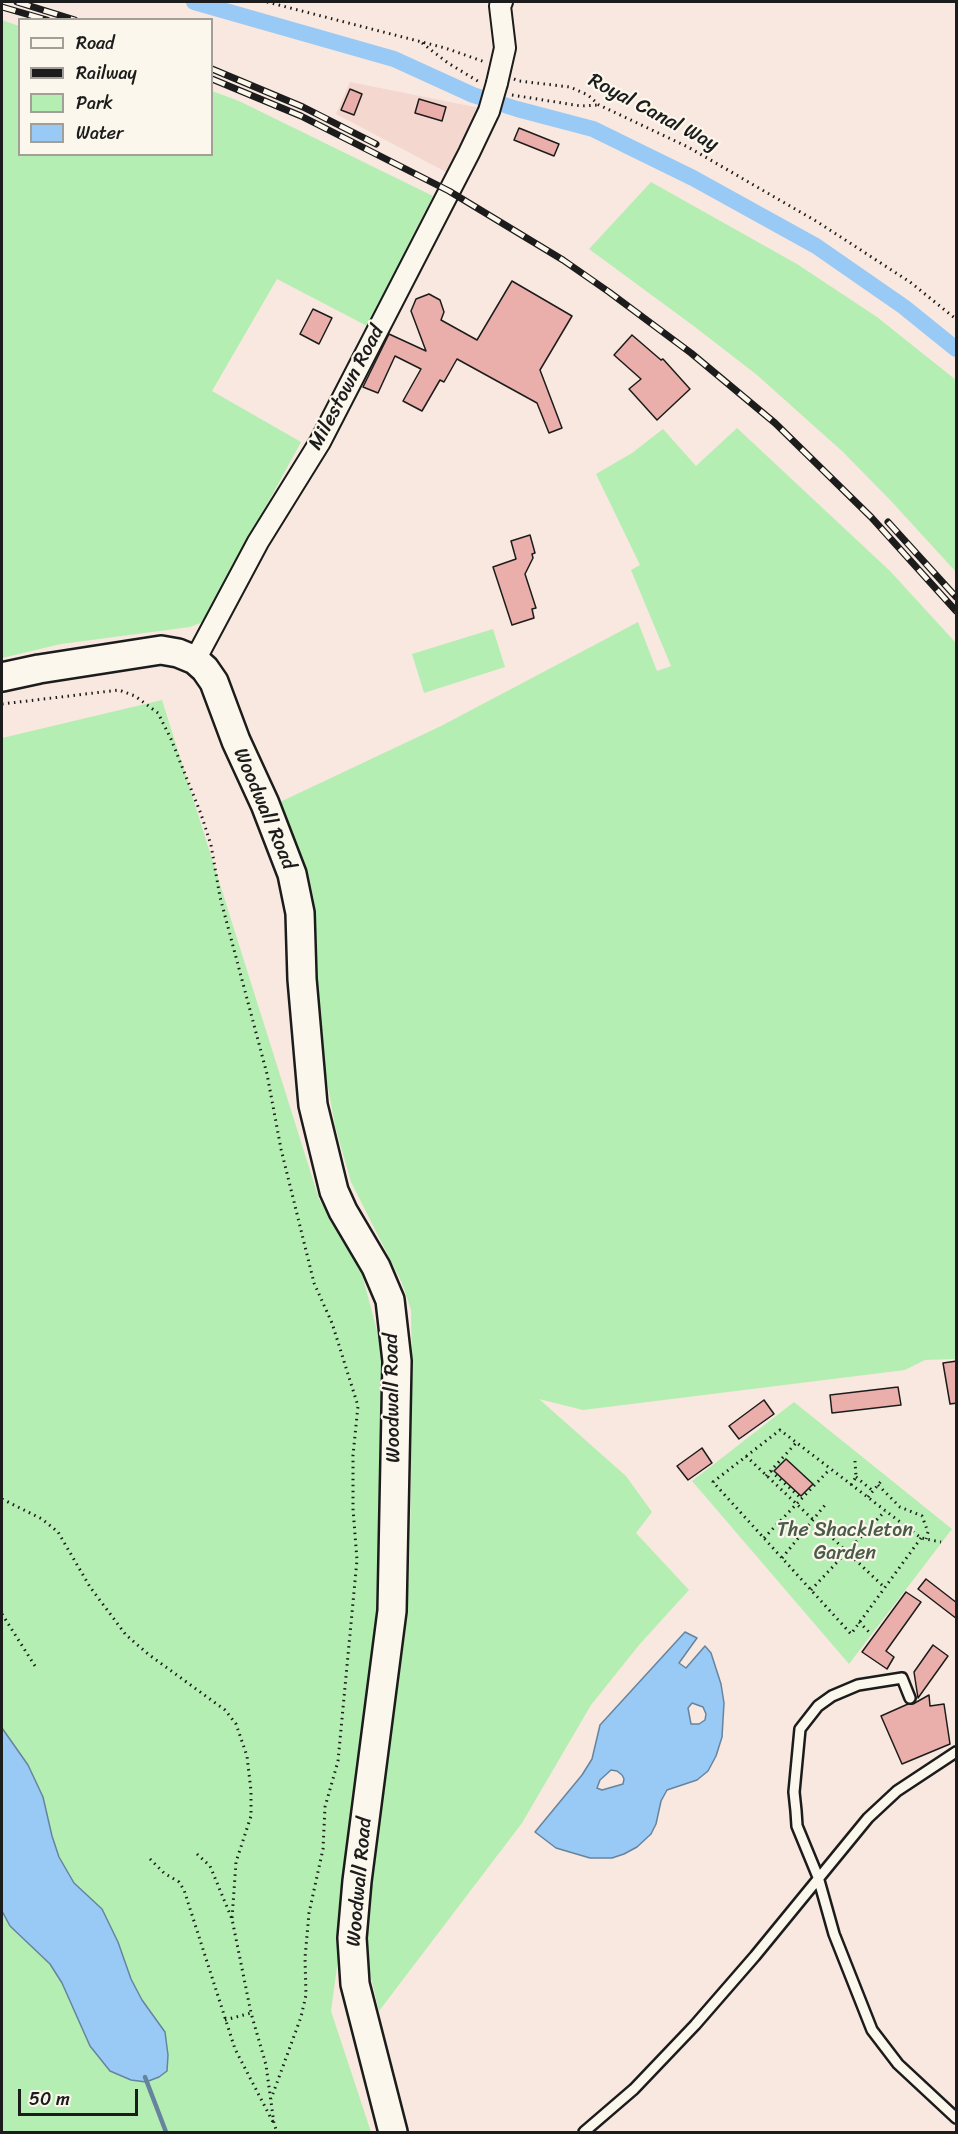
<!DOCTYPE html>
<style>
body{margin:0}
#map{position:relative;width:958px;height:2134px;overflow:hidden;background:#f8e8df;font-family:Sriracha,sans-serif}
canvas{display:block}
.frame{position:absolute;inset:0;border:3px solid #1c1c1c;pointer-events:none}
.legend{position:absolute;left:18px;top:18px;width:195px;height:138px;box-sizing:border-box;background:#fbf7ec;border:2px solid #a29f99;margin:0;padding:8px 10px;list-style:none;font-size:18px;color:#1c1c1c}
.legend li{display:flex;align-items:center;gap:12px;height:30px}
.legend b{width:30px;border:2px solid #a29f99}
.scale{position:absolute;left:18px;top:2089px;width:120px;height:27px;box-sizing:border-box;border:3px solid #1c1c1c;border-top:0;padding-left:8px;font-size:18px;line-height:21px;white-space:nowrap;color:#1c1c1c;-webkit-text-stroke:4px #fbf7ec;paint-order:stroke}
</style>
<div id="map">
<canvas width="958" height="2134"></canvas>
<div class="frame"></div>
<ul class="legend">
<li><b style="height:8px;background:#fbf7ec"></b>Road</li>
<li><b style="height:8px;background:#1c1c1c"></b>Railway</li>
<li><b style="height:16px;background:#b5eeb3"></b>Park</li>
<li><b style="height:16px;background:#99c9f5"></b>Water</li>
</ul>
<div class="scale">50 m</div>
</div>
<script>
const ctx = document.querySelector('canvas').getContext('2d');
ctx.lineJoin = 'round';
function fill(path, color) {
  ctx.fillStyle = color;
  ctx.fill(path, 'evenodd');
}
function shape(rows) {
  const path = new Path2D();
  for (const r of rows) {
    path.moveTo(r[0], r[1]);
    for (let i = 2; i < r.length; i += 2) path.lineTo(r[i], r[i + 1]);
  }
  return path;
}
function stroke(path, color, width, dash) {
  ctx.strokeStyle = color;
  ctx.lineWidth = width;
  ctx.lineCap = dash ? 'butt' : 'round';
  ctx.setLineDash(dash || []);
  ctx.stroke(path);
}
function label(font, color, halo, rows, align = 'center') {
  ctx.font = font + ' Sriracha,sans-serif';
  ctx.lineWidth = 4.5;
  ctx.setLineDash([]);
  ctx.textBaseline = 'middle';
  ctx.strokeStyle = halo;
  ctx.fillStyle = color;
  for (const [text, x, y, turn = 0] of rows) {
    ctx.save();
    ctx.translate(x, y);
    ctx.rotate((+turn || 0) * Math.PI / 180);
    ctx.textAlign = isNaN(turn) ? turn : align;
    if (halo) ctx.strokeText(text, 0, 0);
    ctx.fillText(text, 0, 0);
    ctx.restore();
  }
}
const built = shape([
 [350,82,480,108,448,173,336,114]
]);
const green = shape([
 [2,20,19,26,20,154,212,154,212,91,239,101,433,196,367,326,277,279,212,391,301,442,203,622,190,627,61,644,2,658],
 [651,182,797,264,877,317,956,380,956,572,892,502,843,452,757,375,695,327,589,249],
 [737,428,890,571,956,643,956,1359,925,1360,905,1370,583,1410,539,1399,626,1476,652,1512,636,1533,689,1590,639,1645,591,1705,522,1823,379,2011,366,1957,368,1910,406,1627,410,1546,412,1369,411,1310,402,1283,351,1182,335,1126,324,1065,318,1011,314,900,307,869,280,802,441,726,638,622,657,671,671,666,631,570,640,565,596,474,632,453,663,429,696,466],
 [493,629,505,667,424,693,412,654],
 [162,700,319,1199,359,1263,387,1368,382,1639,331,2011,371,2132,2,2132,2,738],
 [794,1402,952,1529,849,1664,692,1481]
]);
const water = shape([
 [685,1632,697,1638,679,1663,686,1668,705,1646,711,1653,721,1684,724,1703,722,1737,716,1756,708,1771,697,1780,667,1790,661,1801,656,1824,651,1834,637,1847,624,1854,612,1858,590,1858,556,1848,535,1832,582,1775,592,1759,600,1725,685,1632],
 [692,1703,703,1707,706,1714,705,1720,699,1724,691,1724,688,1708,692,1703],
 [611,1770,617,1771,622,1775,624,1779,623,1784,602,1790,597,1788,600,1780,611,1770],
 [2,1728,28,1765,43,1797,52,1836,59,1857,74,1883,102,1909,118,1942,131,1979,142,2000,165,2032,168,2055,167,2071,159,2077,146,2082,131,2080,110,2071,90,2046,62,1983,50,1964,10,1926,2,1911,2,1728]
]);
const stream = shape([
 [145,2077,166,2132]
]);
const canal = shape([
 [194,2,394,59,473,95,517,109,593,129,693,178,816,246,904,307,956,349]
]);
const building = shape([
 [350,89,362,94,354,115,341,110,350,89],
 [419,99,446,107,442,121,415,113,419,99],
 [519,128,559,144,554,156,514,140,519,128],
 [512,281,572,316,540,370,562,428,549,433,537,403,457,359,444,382,440,380,422,411,403,401,421,369,395,356,378,393,363,387,389,334,426,351,411,311,416,299,429,294,440,300,444,312,441,320,477,340,512,281],
 [313,309,332,318,319,344,300,334,313,309],
 [632,335,661,360,663,359,690,389,657,420,629,389,641,379,614,355,632,335],
 [530,535,535,553,532,554,533,558,525,574,536,608,532,609,534,618,512,625,493,567,516,559,511,541,530,535],
 [957,1361,957,1403,950,1404,943,1363,957,1361],
 [898,1387,901,1405,832,1413,830,1395,898,1387],
 [764,1400,774,1414,739,1439,729,1426,764,1400],
 [702,1448,712,1463,688,1480,677,1466,702,1448],
 [786,1459,813,1484,801,1496,774,1471,786,1459],
 [926,1579,957,1603,957,1619,918,1589,926,1579],
 [906,1592,921,1602,886,1651,894,1657,887,1669,862,1652,906,1592],
 [933,1645,948,1656,918,1698,914,1672,933,1645],
 [929,1695,930,1706,944,1704,950,1744,902,1764,881,1716,908,1704,913,1704,929,1695]
]);
const path = shape([
 [267,2,445,48,485,62],
 [422,43,448,63,481,83],
 [514,79,519,81,570,87,588,95,599,105,688,147,816,221,910,282,956,319],
 [512,95,581,106,598,105],
 [2,704,119,690,135,696,158,713,171,739,201,814,211,845,220,897,267,1074,281,1149,314,1283,332,1323,358,1406,353,1455,353,1509,357,1560,338,1761,325,1807,323,1849,309,1913,305,1958,306,1995,301,2017,271,2099],
 [746,1456,884,1587],
 [771,1471,802,1499],
 [766,1476,796,1443],
 [856,1477,873,1491],
 [851,1485,856,1477,855,1461],
 [878,1485,900,1507,922,1516,928,1532,926,1539],
 [868,1497,882,1480],
 [2,1499,42,1519,58,1532,90,1587,126,1635,148,1654,225,1710,236,1724,247,1756,251,1791,251,1816,236,1862,232,1919],
 [764,1538,830,1469],
 [921,1538,851,1634,713,1482,780,1430,921,1538,941,1542],
 [782,1558,825,1505],
 [811,1590,885,1511],
 [2,1614,35,1666],
 [859,1622,869,1632],
 [197,1854,210,1866,232,1919,251,2013,266,2065,274,2124,277,2132],
 [150,1859,164,1873,179,1882,184,1890,235,2049,274,2124],
 [225,2020,251,2013]
]);
const lane = shape([
 [910,1698,902,1678,858,1685,832,1696,818,1706,800,1729,794,1792,796,1811,797,1826,818,1877,834,1934,872,2030,898,2064,956,2118],
 [584,2132,634,2089,695,2025,755,1956,868,1818,897,1791,956,1752]
]);
const street = shape([
 [497,83,505,48,500,6,502,2],
 [195,660,258,542,320,442,469,153,489,111]
]);
const secondary = shape([
 [2,677,39,669,161,650,178,653,195,660,205,669,214,682,236,741,265,804,292,874,300,913,302,979,313,1105,334,1191,343,1211,376,1267,390,1300,397,1361,392,1611,357,1881,352,1938,355,1984,393,2132]
]);
const rail = shape([
 [17,2,75,20],
 [2,7,47,20],
 [212,69,303,107,376,144],
 [212,79,301,116,449,191,563,260,609,292,691,353,775,423,871,517,956,611],
 [888,522,956,597]
]);
const streetBridge = shape([
 [489,111,497,83]
]);
const streetNames = [
 ["Royal Canal Way",653,113,28],
 ["Milestown Road",347,388,-62],
 ["Woodwall Road",264,809,67],
 ["Woodwall Road",393,1398,-91],
 ["Woodwall Road",360,1882,-85]
];
const parkNames = [
 ["The Shackleton",845,1531],
 ["Garden",845,1554]
];
fill(built, '#f4d7cf');
fill(green, '#b5eeb3');
fill(water, '#99c9f5');
stroke(water, '#67849e', 1.5);
stroke(stream, '#67849e', 4.5);
stroke(canal, '#99c9f5', 16);
fill(building, '#eaaeab');
stroke(building, '#1c1c1c', 1.5);
stroke(lane, '#1c1c1c', 14);
stroke(street, '#1c1c1c', 24);
stroke(secondary, '#1c1c1c', 32);
stroke(path, '#1c1c1c', 3, [1.5, 4.5]);
stroke(lane, '#fbf7ec', 9);
stroke(street, '#fbf7ec', 20);
stroke(secondary, '#fbf7ec', 27);
stroke(rail, '#1c1c1c', 7);
stroke(rail, '#fbf7ec', 4.5, [14]);
stroke(streetBridge, '#1c1c1c', 24, []);
stroke(streetBridge, '#fbf7ec', 20);
label('20px', '#1c1c1c', '#fbf7ec', streetNames);
label('20px', '#4a5b49', '#fbf7ec', parkNames);
</script>
